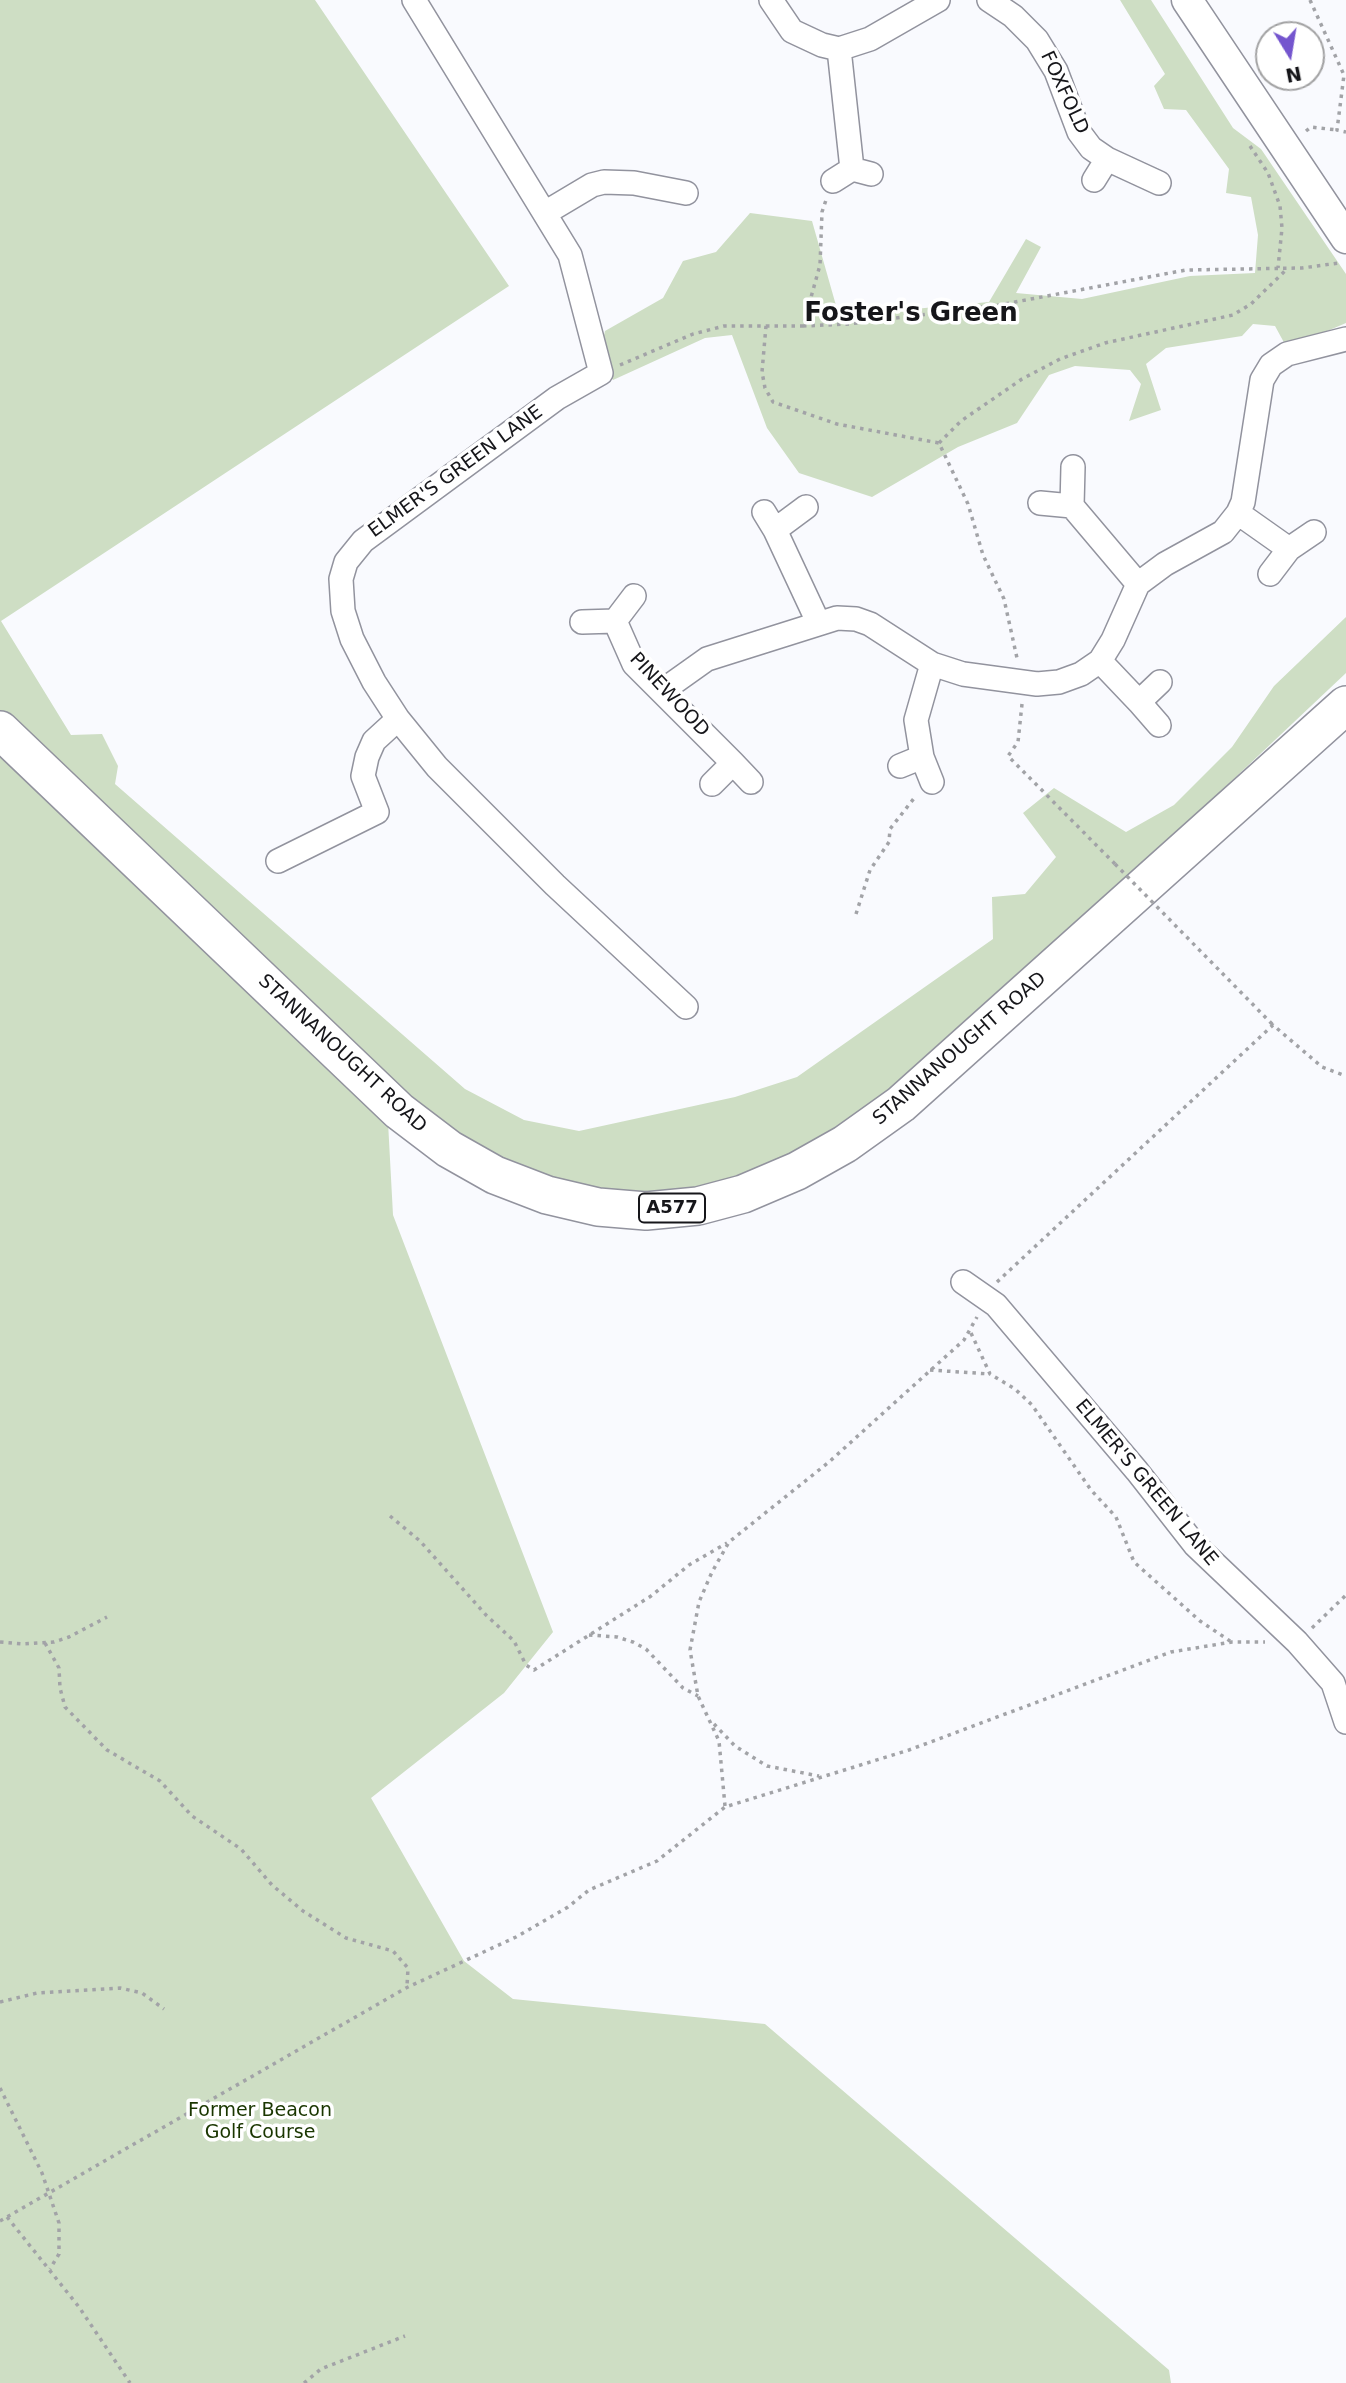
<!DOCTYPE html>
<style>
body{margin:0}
#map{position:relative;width:1346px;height:2383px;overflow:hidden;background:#f9fafe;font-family:"DejaVu Sans",sans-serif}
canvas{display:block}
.north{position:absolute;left:1255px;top:21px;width:70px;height:70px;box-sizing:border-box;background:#fff;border:2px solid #a2a2a3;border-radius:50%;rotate:169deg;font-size:19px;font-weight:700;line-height:28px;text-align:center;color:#16161a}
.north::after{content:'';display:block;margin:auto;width:24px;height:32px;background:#7455ce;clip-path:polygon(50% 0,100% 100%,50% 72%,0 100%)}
</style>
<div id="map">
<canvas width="1346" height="2383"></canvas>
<div class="north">N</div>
</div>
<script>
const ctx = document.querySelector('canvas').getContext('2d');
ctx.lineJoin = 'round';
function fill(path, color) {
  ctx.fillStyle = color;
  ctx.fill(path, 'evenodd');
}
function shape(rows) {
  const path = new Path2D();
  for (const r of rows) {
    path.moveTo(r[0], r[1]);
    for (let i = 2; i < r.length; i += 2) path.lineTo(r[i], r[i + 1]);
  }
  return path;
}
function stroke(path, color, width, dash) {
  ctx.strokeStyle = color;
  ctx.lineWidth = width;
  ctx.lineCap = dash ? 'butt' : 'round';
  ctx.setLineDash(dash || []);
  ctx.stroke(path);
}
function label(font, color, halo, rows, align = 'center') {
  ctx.font = font + ' "DejaVu Sans",sans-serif';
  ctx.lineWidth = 7;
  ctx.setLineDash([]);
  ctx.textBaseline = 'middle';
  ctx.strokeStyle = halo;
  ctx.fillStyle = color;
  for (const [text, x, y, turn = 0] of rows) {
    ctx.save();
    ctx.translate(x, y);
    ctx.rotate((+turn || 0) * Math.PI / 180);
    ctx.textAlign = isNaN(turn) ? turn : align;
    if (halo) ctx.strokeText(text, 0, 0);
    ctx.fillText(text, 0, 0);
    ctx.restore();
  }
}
const green = shape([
 [0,0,315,0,509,286,1,621,71,735,102,734,118,766,115,784,465,1089,524,1120,579,1131,735,1097,797,1077,993,939,992,897,1025,894,1056,857,1023,813,1054,788,1126,832,1174,805,1232,747,1274,686,1346,617,1346,673,1028,973,879,1107,738,1186,614,1202,435,1132,0,722],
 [1120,0,1151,0,1233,128,1261,149,1346,274,1346,323,1287,348,1275,326,1253,324,1242,336,1166,348,1146,364,1161,410,1129,421,1141,384,1130,370,1075,366,1049,375,1017,423,958,447,872,497,799,473,767,428,732,335,705,338,613,380,599,357,605,331,663,298,683,261,716,252,750,213,812,221,839,316,989,302,1026,239,1041,247,1016,293,1082,299,1190,276,1255,273,1258,235,1251,197,1226,193,1229,169,1186,110,1164,109,1154,86,1165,74],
 [0,750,388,1122,393,1215,553,1632,504,1693,371,1798,464,1961,513,1999,765,2024,1169,2370,1171,2383,0,2383]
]);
const path = shape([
 [1310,0,1344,75,1337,130,1346,132],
 [1306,131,1311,127,1337,130],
 [1250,146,1268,173,1280,206,1282,228,1278,268],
 [766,326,803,326,820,265,822,212,826,200],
 [803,326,849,324,999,305,1186,270,1302,268,1339,263],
 [620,365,693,334,724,326,766,326,762,372,765,388,773,402,837,424,939,443,968,504,983,555,1004,599,1017,658],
 [939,443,961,421,1022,379,1060,359,1105,343,1233,315,1251,304,1286,270],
 [1022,704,1018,742,1008,756,1115,864],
 [856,914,870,870,889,842,890,829,915,797],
 [1222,973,1273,1025],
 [997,1282,1273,1025,1322,1067,1346,1076],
 [971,1333,990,1374,1015,1389,1032,1405,1091,1490,1116,1517,1134,1562,1200,1621,1230,1641],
 [930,1370,990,1374],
 [390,1516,420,1541,486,1615,514,1641,526,1665,534,1670,651,1596,689,1565,727,1543],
 [1312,1628,1346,1595],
 [589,1635,617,1637,633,1642,646,1649,683,1688,698,1696],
 [0,1642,23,1644,54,1642,69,1637,107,1617],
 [45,1643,59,1668,60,1688,65,1707,107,1750,160,1781,192,1816,241,1849,272,1885,303,1911,346,1938,393,1951,408,1968,407,1986],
 [714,1724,735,1746,767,1766,819,1776],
 [725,1806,719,1741,698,1696,690,1650,699,1602,712,1572,729,1542,829,1462,964,1340,977,1317],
 [0,2002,37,1993,120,1988,142,1993,164,2009],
 [0,2088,42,2173,59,2223,59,2254,50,2269],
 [7,2217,79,2307,130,2383],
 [0,2221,406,1988,516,1937,568,1907,589,1890,657,1861,725,1807,909,1750,1171,1652,1232,1642,1265,1642],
 [304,2383,321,2369,405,2336]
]);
const minor = shape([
 [414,0,570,255,601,373,557,398,363,541,346,562,341,579,343,611,352,639,374,682,398,719,437,767,555,885,686,1007],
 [771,0,792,31,822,45,839,49,870,39,938,0],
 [989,0,1013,16,1037,40,1056,71,1079,132,1091,148,1107,159],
 [839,49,852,169],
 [1094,180,1107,159,1159,183],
 [833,181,852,169,871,174],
 [545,213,592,185,604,182,634,183,686,193],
 [1040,503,1072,506,1073,467],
 [1072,506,1138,584],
 [764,512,775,530,806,507],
 [1238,513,1289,549],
 [775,530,818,622],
 [1270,574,1289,549,1314,532],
 [615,621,634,664,733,763],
 [582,622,615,621,634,596],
 [1100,661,1139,702],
 [662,691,707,659,837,618,856,619,870,624,932,664,963,674,1037,684,1059,682,1081,674,1100,661,1113,640,1138,584,1165,564,1223,532,1238,513,1243,502,1262,380,1271,365,1287,354,1346,339],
 [1159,725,1139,702,1160,682],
 [922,757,916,720,932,664],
 [900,766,922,757,932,782],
 [712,784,733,763,751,782],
 [278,861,377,812,363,776,367,757,374,741,398,719],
 [963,1282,996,1305,1137,1471,1195,1545,1297,1642,1333,1683,1346,1722]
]);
const tertiary = shape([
 [1187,0,1346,238]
]);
const primary = shape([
 [0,730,399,1111,449,1149,495,1175,547,1195,598,1207,646,1211,698,1206,743,1194,797,1171,845,1144,901,1104,1346,705]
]);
const pathBridge = shape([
 [1115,864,1222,973]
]);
const shields = [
 [672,1208,66]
];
const shieldNames = [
 ["A577",672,1208]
];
const streetNames = [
 ["FOXFOLD",1064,93,65],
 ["ELMER'S GREEN LANE",456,472,-36],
 ["PINEWOOD",669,695,47],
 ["STANNANOUGHT ROAD",960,1049,-41],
 ["STANNANOUGHT ROAD",342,1054,43],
 ["ELMER'S GREEN LANE",1146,1483,50]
];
const parkNames = [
 ["Former Beacon",260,2111],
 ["Golf Course",260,2133]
];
const districtNames = [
 ["Foster's Green",911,314]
];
fill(green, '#cedec4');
stroke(minor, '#92939e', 26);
stroke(tertiary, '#92939e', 33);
stroke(primary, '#92939e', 40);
stroke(path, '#a2a3a7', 3.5, [3.5, 5]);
stroke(minor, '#fff', 23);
stroke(tertiary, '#fff', 30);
stroke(primary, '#fff', 37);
stroke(pathBridge, '#a2a3a7', 3.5, [3.5, 5]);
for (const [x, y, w] of shields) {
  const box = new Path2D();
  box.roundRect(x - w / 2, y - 14.5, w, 29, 5);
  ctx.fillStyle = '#fff';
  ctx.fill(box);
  stroke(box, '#16161a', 2);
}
label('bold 18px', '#16161a', null, shieldNames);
label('19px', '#16161a', '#fff', streetNames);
label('19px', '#1a3600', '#fff', parkNames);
label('bold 26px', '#16161a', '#fff', districtNames);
</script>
